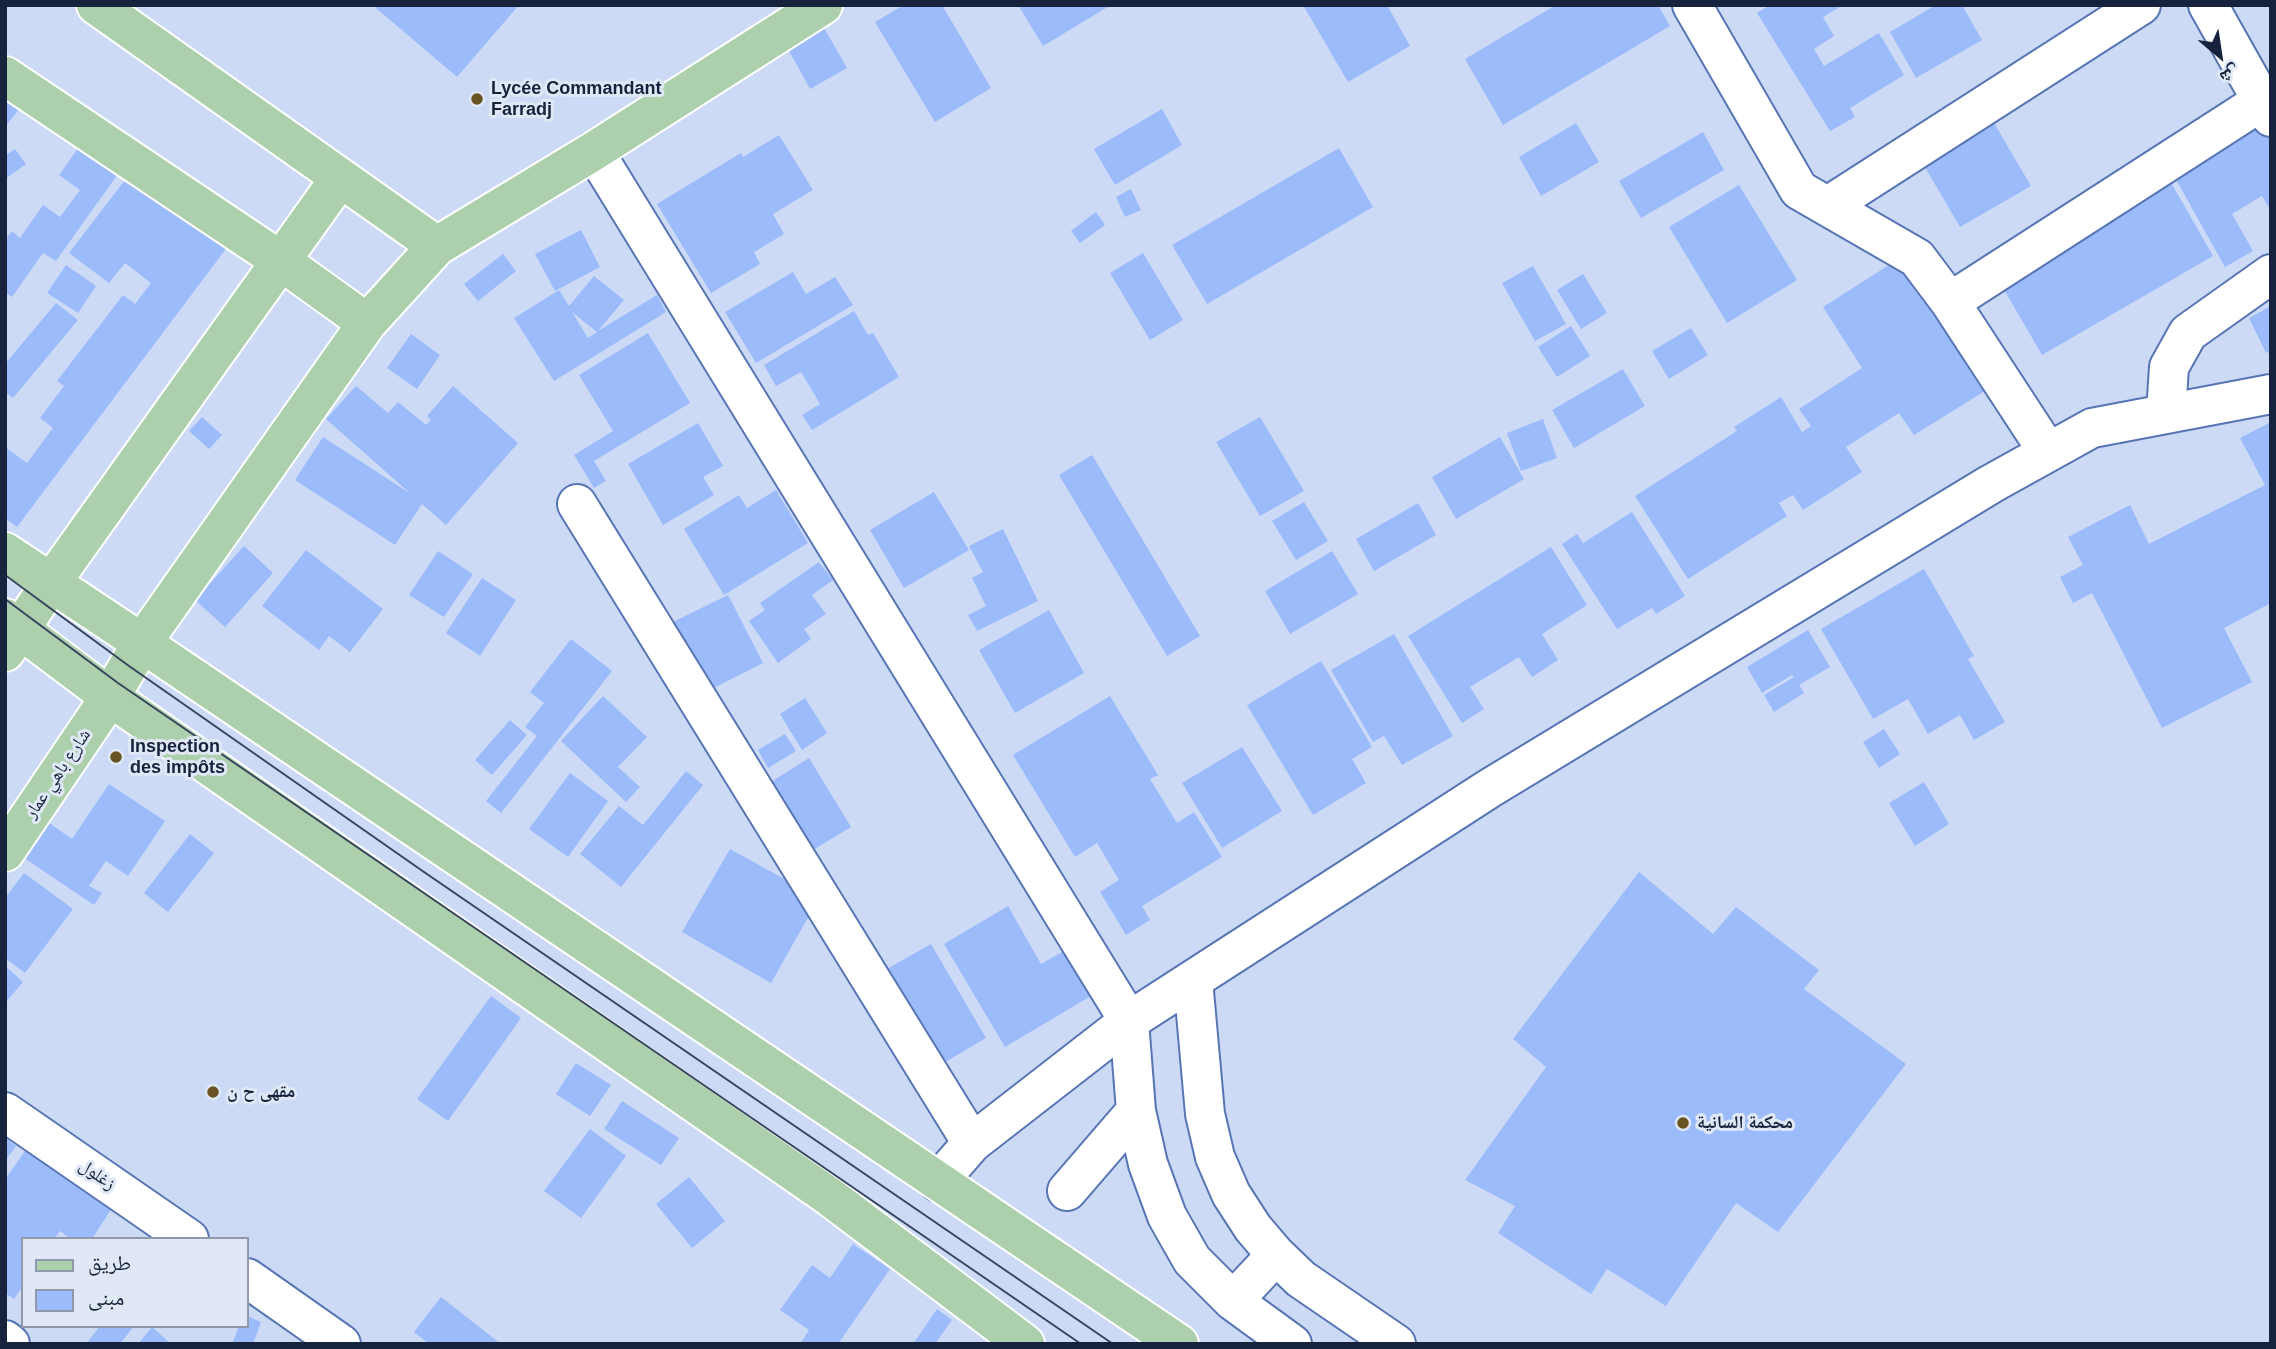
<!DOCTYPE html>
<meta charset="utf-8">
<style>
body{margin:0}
#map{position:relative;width:2276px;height:1349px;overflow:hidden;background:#ccdaf6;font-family:Helvetica,"Noto Naskh Arabic",sans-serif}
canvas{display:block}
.frame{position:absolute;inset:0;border:7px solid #17233d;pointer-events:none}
.legend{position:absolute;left:21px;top:1237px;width:228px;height:91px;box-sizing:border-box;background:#e0e7f5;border:2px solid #9099ab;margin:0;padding:9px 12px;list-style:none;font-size:21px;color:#17233d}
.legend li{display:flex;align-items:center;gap:14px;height:35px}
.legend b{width:35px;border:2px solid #9099ab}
.north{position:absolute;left:2185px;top:21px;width:70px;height:70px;-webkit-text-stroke:5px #e0e7f5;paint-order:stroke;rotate:151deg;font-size:19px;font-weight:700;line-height:28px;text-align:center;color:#17233d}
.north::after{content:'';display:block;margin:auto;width:24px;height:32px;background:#17233d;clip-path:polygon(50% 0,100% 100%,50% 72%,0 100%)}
</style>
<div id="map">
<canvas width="2276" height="1349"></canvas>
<div class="frame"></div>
<ul class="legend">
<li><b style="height:9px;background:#add0ac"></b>طريق</li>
<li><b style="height:19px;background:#9cbbfa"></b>مبنى</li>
</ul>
<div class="north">ش</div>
</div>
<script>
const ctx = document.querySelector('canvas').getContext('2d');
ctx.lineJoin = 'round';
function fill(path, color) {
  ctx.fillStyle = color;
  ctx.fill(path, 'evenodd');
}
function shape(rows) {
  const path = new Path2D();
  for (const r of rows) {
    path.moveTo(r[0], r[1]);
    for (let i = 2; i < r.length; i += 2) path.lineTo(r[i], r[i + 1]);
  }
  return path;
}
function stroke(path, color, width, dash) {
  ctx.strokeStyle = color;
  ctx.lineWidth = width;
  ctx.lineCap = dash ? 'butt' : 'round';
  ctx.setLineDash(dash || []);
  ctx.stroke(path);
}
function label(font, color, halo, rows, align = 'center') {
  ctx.font = font + ' Helvetica,"Noto Naskh Arabic",sans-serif';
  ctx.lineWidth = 6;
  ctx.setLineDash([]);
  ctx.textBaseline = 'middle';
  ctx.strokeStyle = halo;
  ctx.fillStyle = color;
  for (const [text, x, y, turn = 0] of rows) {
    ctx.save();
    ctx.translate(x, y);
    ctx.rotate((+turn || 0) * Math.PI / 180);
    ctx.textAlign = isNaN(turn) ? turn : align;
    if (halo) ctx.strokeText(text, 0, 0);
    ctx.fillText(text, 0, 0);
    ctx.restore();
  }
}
const building = shape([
 [378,5,519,5,457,77,376,8],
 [904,5,942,5,991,88,935,122,875,22],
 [1018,5,1111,5,1043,46],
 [1303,5,1387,5,1410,46,1348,82],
 [1556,5,1658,5,1670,26,1503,125,1465,59],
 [1770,5,1843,5,1823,17,1834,36,1814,49,1824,66,1879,33,1904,75,1850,108,1855,117,1830,131,1757,13],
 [1936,5,1962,5,1982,40,1916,78,1890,32],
 [824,28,847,68,810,89,788,49],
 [5,91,23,104,5,127],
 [1162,109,1182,145,1115,185,1094,149],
 [1987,111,2031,186,1960,227,1916,152],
 [1576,123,1599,162,1541,196,1519,157],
 [2267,123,2271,130,2271,211,2262,196,2232,214,2253,251,2225,267,2174,176],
 [1703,132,1724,170,1641,218,1619,181],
 [779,135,813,190,773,214,784,234,754,252,760,264,711,293,657,204,741,153,743,157],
 [86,137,125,164,56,261,43,253,12,297,5,292,5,240,12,231,20,238,43,205,60,217,80,190,59,175],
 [1339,148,1373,207,1207,304,1172,245],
 [15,149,26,164,5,179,5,156],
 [2165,172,2213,256,2042,355,1995,274],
 [128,176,231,242,17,527,5,518,5,447,27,463,53,428,40,418,64,386,57,381,123,295,135,304,151,283,125,263,109,283,69,253],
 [1739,185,1797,280,1727,323,1669,227],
 [1131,189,1141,210,1125,217,1116,197],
 [1096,212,1105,225,1080,243,1071,231],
 [581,230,600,267,555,291,535,254],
 [1143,253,1183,320,1150,340,1110,273],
 [503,254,516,271,478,301,464,284],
 [1900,258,1993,386,1914,435,1899,413,1846,447,1862,472,1803,510,1793,495,1779,503,1787,516,1688,579,1635,496,1737,431,1734,427,1781,397,1802,432,1811,426,1799,409,1862,368,1823,307],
 [66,265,96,286,78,313,47,293],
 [1533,266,1566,324,1535,341,1502,283],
 [793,272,806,294,835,277,853,305,756,363,725,312],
 [1583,274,1607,313,1581,329,1557,290],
 [594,276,624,300,598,331,657,295,666,312,554,381,514,318,559,290,569,306],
 [572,312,597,332,588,338],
 [56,303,78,320,13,398,5,392,5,364],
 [2271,306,2271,351,2266,353,2249,318],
 [854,311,868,335,873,333,899,377,812,430,802,415,820,404,801,372,776,386,764,365],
 [1571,326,1590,356,1557,377,1538,347],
 [1691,328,1708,355,1669,379,1652,351],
 [648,333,690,403,594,461,606,481,594,488,574,455,613,431,579,375],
 [411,334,440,355,417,389,387,368],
 [1623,369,1645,406,1574,448,1552,410],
 [356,386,388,413,398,402,426,425,431,420,427,416,453,386,518,443,446,525,422,504,395,545,295,480,323,437,411,494,326,419],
 [202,417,222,435,209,449,189,431],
 [1260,417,1304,491,1260,516,1216,442],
 [1543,419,1557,458,1521,471,1507,433],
 [2271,422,2271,603,2224,628,2252,682,2162,728,2092,593,2073,603,2060,577,2083,565,2068,537,2130,505,2149,544,2265,485,2240,438],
 [698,423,723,466,703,477,714,495,663,525,628,464],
 [1500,437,1524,479,1456,519,1432,477],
 [1092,455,1200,636,1167,656,1059,475],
 [776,490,808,543,724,595,684,529,739,495,747,508],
 [934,492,969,550,904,588,870,530],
 [1304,502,1328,541,1296,560,1272,521],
 [1418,503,1436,535,1374,571,1356,539],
 [1632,512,1685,596,1656,614,1652,608,1617,629,1562,544,1577,534,1583,543],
 [1003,529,1038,601,977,631,968,615,986,606,972,578,983,572,969,546],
 [244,546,273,573,225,627,195,600],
 [1551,547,1587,605,1542,634,1558,660,1532,677,1519,657,1470,687,1484,709,1462,723,1408,636],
 [306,550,383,609,350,652,329,636,319,650,262,606],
 [438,551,473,574,444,617,409,595],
 [1332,551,1358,594,1290,634,1265,591],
 [819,562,833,580,812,595,826,614,804,629,811,639,778,663,749,621,765,610,760,603],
 [1924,569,1974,656,1968,659,2005,722,1974,740,1960,715,1928,734,1908,699,1873,719,1821,629],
 [482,578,516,600,480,656,446,633],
 [728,595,763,663,706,692,671,623],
 [1049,610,1084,673,1015,713,979,650],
 [1808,630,1830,667,1799,685,1804,693,1774,712,1764,695,1794,677,1792,675,1762,693,1747,667],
 [1394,634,1453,736,1402,765,1384,736,1373,742,1331,670],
 [571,639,612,671,501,813,486,801,537,736,525,727,544,703,530,692],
 [1321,661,1372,747,1352,759,1366,783,1313,815,1247,705],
 [603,696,647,737,618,767,640,787,626,802,561,741],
 [1110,696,1158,775,1150,779,1177,823,1194,812,1222,857,1142,906,1150,920,1126,935,1100,892,1119,880,1097,843,1075,857,1013,755],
 [805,698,827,733,802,750,780,714],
 [510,720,527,735,492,775,475,760],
 [1884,729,1900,754,1879,768,1863,742],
 [785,734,796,751,768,768,758,750],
 [1242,747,1282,811,1222,848,1182,783],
 [809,758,851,827,813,850,771,782],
 [686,771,703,785,621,887,580,854,619,806,643,825],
 [570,773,608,801,568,857,529,829],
 [1924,782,1949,824,1915,846,1889,803],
 [109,784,165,821,128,876,106,861,89,886,102,893,94,905,24,858,48,822,72,839],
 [190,834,214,853,168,912,144,893],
 [730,849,819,898,771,983,682,932],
 [1639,872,1713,934,1736,907,1819,970,1804,989,1906,1064,1778,1232,1736,1203,1666,1306,1607,1269,1591,1294,1498,1233,1515,1206,1465,1180,1546,1067,1513,1039],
 [24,873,73,909,25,973,5,958,5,898],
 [1008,906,1041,964,1069,948,1096,993,1005,1047,944,944],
 [931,944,986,1038,940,1065,885,970],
 [5,966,23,982,5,1003],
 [491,996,521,1018,448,1121,417,1099],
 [576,1063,611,1085,590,1116,556,1094],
 [622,1101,679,1138,661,1165,604,1129],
 [590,1129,626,1156,581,1218,544,1191],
 [5,1138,16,1146,5,1161],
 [33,1139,119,1197,92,1239,71,1239,60,1231,54,1239,23,1239,23,1286,14,1299,5,1293,5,1180],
 [689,1177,725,1221,692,1248,656,1204],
 [853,1244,890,1269,838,1344,800,1344,809,1330,780,1310,812,1265,830,1278],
 [441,1297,501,1344,429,1344,414,1332],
 [937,1309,952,1320,935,1344,913,1344],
 [247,1316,261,1322,253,1344,232,1344,239,1326,247,1326],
 [100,1326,134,1326,120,1344,86,1344],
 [152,1327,171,1344,138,1344]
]);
const minor = shape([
 [1692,5,1799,190,1917,258,1950,302,2048,452],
 [2208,5,2271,117],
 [594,151,1129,1021,1136,1111,1148,1164,1167,1216,1192,1260,1233,1301,1292,1344],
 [1828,206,2141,5],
 [1950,302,2262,101],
 [2166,413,2169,367,2188,333,2271,274],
 [577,504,972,1143],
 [1193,980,1205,1114,1215,1157,1231,1194,1253,1228,1276,1255,1301,1279,1396,1344],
 [5,1112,189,1239],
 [938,1182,972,1143,1129,1021,1490,788,1991,484,2092,428,2271,394],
 [1067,1191,1136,1111],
 [247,1278,341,1344],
 [1233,1301,1276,1255],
 [5,1340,10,1344]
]);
const major = shape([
 [96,5,437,246],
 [5,76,281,261,367,323],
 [5,552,142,643,1179,1344],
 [5,618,110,697,830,1197,1025,1344],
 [5,652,51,583,340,178],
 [5,852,110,697,142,643,367,323,437,246,594,151,823,5]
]);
const tram = shape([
 [5,575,129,666,424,872,1113,1344],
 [5,599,118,683,1081,1344]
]);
const markers = [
 [477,99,7,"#695322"],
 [116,757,7,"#695322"],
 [213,1092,7,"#695322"],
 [1683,1123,7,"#695322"]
];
const poiNames = [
 ["Lycée Commandant",491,89],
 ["Farradj",491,110],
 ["Inspection",130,747],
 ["des impôts",130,768],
 ["مقهى ح ن",227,1092],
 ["محكمة السانية",1697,1123]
];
const streetNames = [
 ["شارع باهي عمار",58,774,-56],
 ["زغلول",97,1175,35]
];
fill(building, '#9cbbfa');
stroke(minor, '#5775b4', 42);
stroke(major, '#fff', 42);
stroke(minor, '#fff', 38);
stroke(major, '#add0ac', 38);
stroke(tram, '#37445e', 2);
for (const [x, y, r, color] of markers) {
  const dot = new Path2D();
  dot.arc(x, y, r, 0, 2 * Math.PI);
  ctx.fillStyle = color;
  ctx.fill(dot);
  stroke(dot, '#e0e7f5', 2.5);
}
label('bold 18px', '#17233d', '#e0e7f5', poiNames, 'left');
label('18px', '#17233d', '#e0e7f5', streetNames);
</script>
